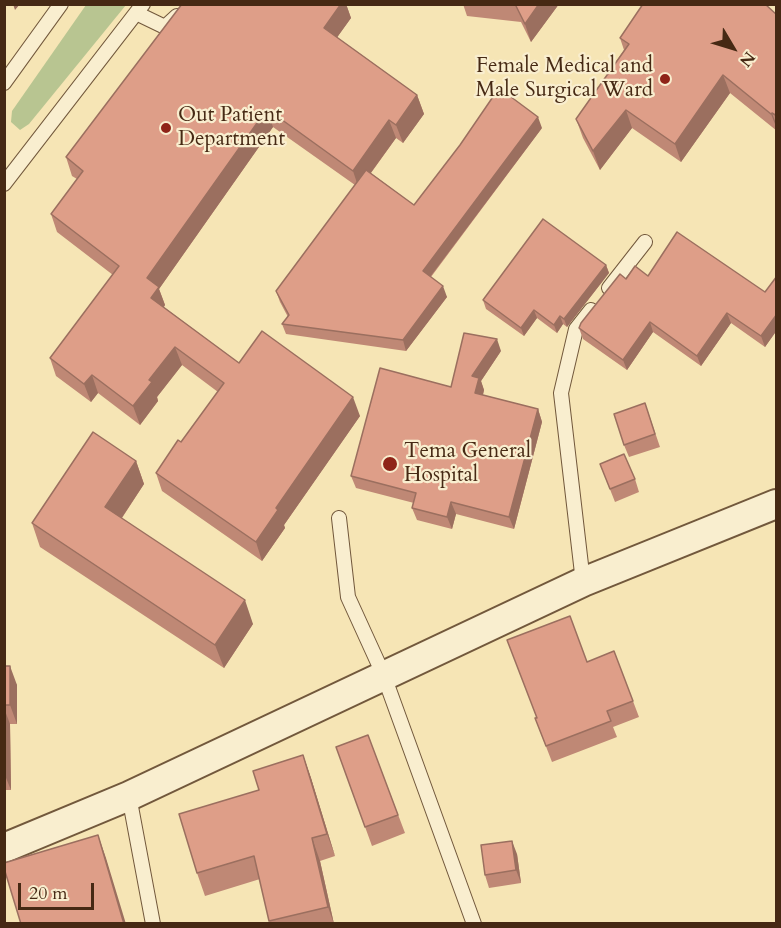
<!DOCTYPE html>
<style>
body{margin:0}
#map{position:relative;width:781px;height:928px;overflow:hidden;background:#f6e5b5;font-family:Cardo,serif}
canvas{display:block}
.frame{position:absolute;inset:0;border:6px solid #462914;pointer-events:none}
.north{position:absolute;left:703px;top:18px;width:60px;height:60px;-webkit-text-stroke:4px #f9eecf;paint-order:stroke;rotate:128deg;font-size:16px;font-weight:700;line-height:24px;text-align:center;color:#462914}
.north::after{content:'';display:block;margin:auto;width:21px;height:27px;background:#462914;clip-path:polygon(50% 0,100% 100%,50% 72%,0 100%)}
.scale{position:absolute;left:18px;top:883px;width:76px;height:27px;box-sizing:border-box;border:3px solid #462914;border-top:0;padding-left:8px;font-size:18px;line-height:21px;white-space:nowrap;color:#462914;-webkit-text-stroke:4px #f9eecf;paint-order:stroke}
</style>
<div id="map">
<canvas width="781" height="928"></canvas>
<div class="frame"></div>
<div class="north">N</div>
<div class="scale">20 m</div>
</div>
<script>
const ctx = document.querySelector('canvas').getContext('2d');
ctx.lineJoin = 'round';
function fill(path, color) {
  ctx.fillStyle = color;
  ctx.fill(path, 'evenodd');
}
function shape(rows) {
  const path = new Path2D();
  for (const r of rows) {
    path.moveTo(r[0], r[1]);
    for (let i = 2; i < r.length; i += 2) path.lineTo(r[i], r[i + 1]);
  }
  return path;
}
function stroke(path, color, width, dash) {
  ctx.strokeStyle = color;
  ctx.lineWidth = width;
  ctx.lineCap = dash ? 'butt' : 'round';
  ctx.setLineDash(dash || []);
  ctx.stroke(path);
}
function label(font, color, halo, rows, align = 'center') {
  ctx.font = font + ' Cardo,serif';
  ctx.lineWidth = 4.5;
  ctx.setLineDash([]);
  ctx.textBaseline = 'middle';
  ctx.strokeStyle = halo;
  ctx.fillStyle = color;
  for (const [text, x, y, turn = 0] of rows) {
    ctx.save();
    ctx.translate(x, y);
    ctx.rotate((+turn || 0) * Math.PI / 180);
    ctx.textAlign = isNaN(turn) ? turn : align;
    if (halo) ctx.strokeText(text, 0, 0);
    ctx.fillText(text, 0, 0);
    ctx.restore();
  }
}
const green = shape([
 [86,5,126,5,29,124,20,130,11,122,12,111]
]);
const service = shape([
 [136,13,165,27,177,16],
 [4,83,61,4],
 [4,184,143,4],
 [609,288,645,242],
 [339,518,348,597,384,676,474,924],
 [583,582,561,393,576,329,591,310],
 [129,796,153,924]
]);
const minor = shape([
 [4,848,129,796,583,582,776,504]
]);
const wall = shape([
 [182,4,346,4,351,18,337,37,417,95,424,114,403,143,396,138,371,173,414,205,542,128,431,277,447,297,406,351,286,334,282,324,288,317,280,302,276,291,355,185,273,127,159,289,165,305,164,307,239,363,360,416,284,525,285,528,262,561,162,491,156,473,181,442,218,392,182,365,157,397,158,401,140,425,98,393,91,402,56,376,50,358,113,275,57,232,51,214,77,179,72,176,66,157],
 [463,4,559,4,531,42,521,22,467,16],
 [777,15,777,131,730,93,681,162,632,128,600,170,583,138,576,119,624,50,620,38],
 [606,265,609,273,567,327,563,324,557,333,537,318,524,336,486,309,483,300],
 [648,276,765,292,777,276,777,330,765,347,731,323,701,366,653,332,627,370,583,339,579,328],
 [501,351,481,381,484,390,483,395,538,409,542,422,514,529,456,514,452,529,417,520,412,508,414,503,356,488,351,476,451,387],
 [645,403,660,447,629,457,624,445],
 [136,461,144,484,122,518,253,624,224,668,40,547,32,523],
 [600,464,635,479,639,492,615,502],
 [614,651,639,717,613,727,617,737,552,762,535,718,587,662],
 [4,666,17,685,17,724,10,724,11,790,4,790],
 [368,735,405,833,372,846,336,747],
 [303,755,311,778,335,856,320,861,334,924,270,924,260,879,205,896,197,873,259,790],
 [517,854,521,883,489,888,485,875]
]);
const shadedWall = shape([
 [13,4,20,4,15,10],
 [341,4,346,4,351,18,331,46,324,28],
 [539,4,559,4,531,42,525,24],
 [723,75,730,93,681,162,675,144],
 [417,95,424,114,403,143,396,125],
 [267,109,273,127,159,289,165,305,157,316,151,298,147,278],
 [626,110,632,128,600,170,593,151],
 [772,113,777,126,777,129,771,114],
 [538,117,542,128,427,281,423,271],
 [389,120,396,138,359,189,353,171],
 [606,265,609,273,567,327,564,319],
 [443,286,447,297,406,351,403,340],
 [534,310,537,318,524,336,521,328],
 [727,313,731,323,701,366,697,356],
 [777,314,777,330,765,347,761,336],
 [560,316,563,324,557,333,554,325],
 [650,322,653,332,627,370,623,360],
 [497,339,501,351,481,381,484,390,480,406,475,393,472,376],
 [175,347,182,365,157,397,158,401,140,425,133,406,149,380],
 [92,375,98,393,91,402,84,384],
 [353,397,360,416,284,525,285,528,262,561,256,542,276,508],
 [538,409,542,422,514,529,509,517],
 [136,461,144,484,113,531,105,507],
 [451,502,456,514,452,529,447,517],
 [245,600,253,624,224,668,215,645],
 [10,666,17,685,17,724,10,705],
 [4,708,10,724,11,790,4,773],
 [303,755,311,778,335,856,327,834],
 [98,835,106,858,126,924,124,924],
 [312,838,320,861,334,924,328,907],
 [512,841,517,854,521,883,516,870]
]);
const building = shape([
 [182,4,341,4,324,28,417,95,396,125,389,120,353,171,267,109,147,278,159,287,151,298,239,363,262,331,353,397,276,508,278,510,256,542,156,473,178,440,181,442,224,383,175,347,149,380,152,382,133,406,92,375,84,384,50,358,119,266,51,214,83,171,66,157,182,4],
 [515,4,539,4,525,24,515,4],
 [643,4,765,4,777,15,777,116,772,113,771,114,723,75,675,144,626,110,593,151,576,119,629,44,620,38,643,4],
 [499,88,538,117,423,271,443,286,403,340,282,324,289,315,276,291,366,170,414,205,460,145,499,88],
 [543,219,606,265,564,319,560,316,554,325,534,310,521,328,483,300,543,219],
 [677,232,765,292,777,276,777,314,761,336,727,313,697,356,650,322,623,360,579,328,581,323,620,274,626,279,635,266,648,276,677,232],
 [464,333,497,339,472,376,479,378,475,393,538,409,509,517,451,502,447,517,412,508,416,493,351,476,380,368,451,387,464,333],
 [645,403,655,434,624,445,614,414,645,403],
 [93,432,136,461,105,507,245,600,215,645,32,523,93,432],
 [624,454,635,479,610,489,600,464,624,454],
 [570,616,587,662,614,651,633,701,607,711,611,721,546,746,535,718,537,718,507,640,570,616],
 [4,666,10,666,10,705,4,705,4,666],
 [368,735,398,815,365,827,336,747,368,735],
 [303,755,327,834,312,838,328,907,269,921,254,856,197,873,179,814,259,790,253,771,303,755],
 [98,835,124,924,21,924,4,868,4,863,98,835],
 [512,841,516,870,485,875,481,845,512,841]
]);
const markers = [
 [665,79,6,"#8f2418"],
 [166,128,6,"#8f2418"],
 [390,464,8,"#8f2418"]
];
const poiNames = [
 ["Female Medical and",653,67,"right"],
 ["Male Surgical Ward",653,91,"right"],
 ["Out Patient",178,116],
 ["Department",178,140],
 ["Tema General",404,452],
 ["Hospital",404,476]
];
fill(green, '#b8c591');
stroke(service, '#72583c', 16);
stroke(minor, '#72583c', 32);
stroke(service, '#f9eecf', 14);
stroke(minor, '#f9eecf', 28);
fill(wall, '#bf8875');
fill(shadedWall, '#9b6f5f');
fill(building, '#de9e88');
stroke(building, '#9b6f5f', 1.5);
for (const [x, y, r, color] of markers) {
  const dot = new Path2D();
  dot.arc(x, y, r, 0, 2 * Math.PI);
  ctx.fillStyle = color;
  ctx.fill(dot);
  stroke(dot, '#f9eecf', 2);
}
label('21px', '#462914', '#f9eecf', poiNames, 'left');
</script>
